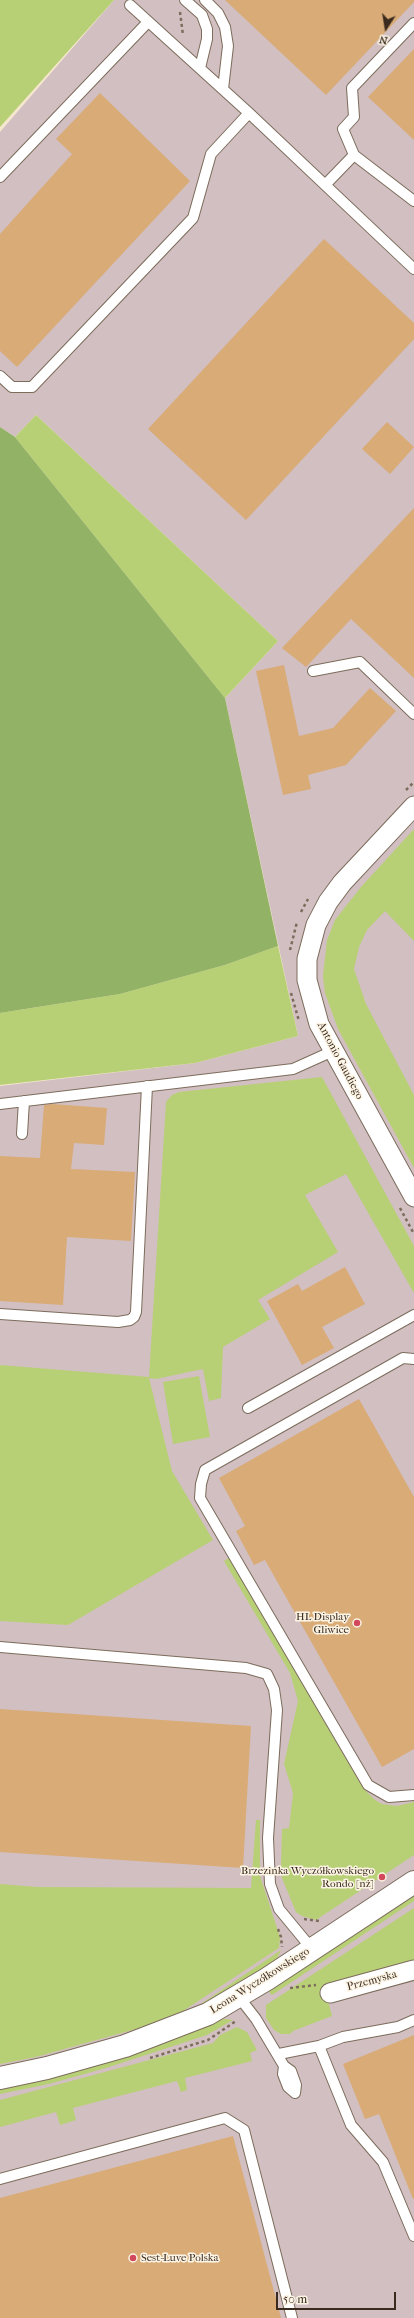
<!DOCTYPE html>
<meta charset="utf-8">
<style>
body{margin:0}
#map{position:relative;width:414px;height:2318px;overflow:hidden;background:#f5e7ce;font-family:"IM FELL French Canon",serif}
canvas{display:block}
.north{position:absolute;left:366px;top:8px;width:40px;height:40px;-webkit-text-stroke:3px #fcf5e5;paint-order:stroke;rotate:192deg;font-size:11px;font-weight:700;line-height:16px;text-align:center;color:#3b2a1e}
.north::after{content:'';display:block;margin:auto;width:14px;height:18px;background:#3b2a1e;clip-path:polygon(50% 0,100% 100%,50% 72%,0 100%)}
.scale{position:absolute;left:276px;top:2292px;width:120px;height:18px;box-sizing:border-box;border:2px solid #3b2a1e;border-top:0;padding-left:5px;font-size:12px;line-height:14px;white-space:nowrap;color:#3b2a1e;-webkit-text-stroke:3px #fcf5e5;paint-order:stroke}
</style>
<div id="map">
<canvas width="414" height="2318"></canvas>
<div class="north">N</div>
<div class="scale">50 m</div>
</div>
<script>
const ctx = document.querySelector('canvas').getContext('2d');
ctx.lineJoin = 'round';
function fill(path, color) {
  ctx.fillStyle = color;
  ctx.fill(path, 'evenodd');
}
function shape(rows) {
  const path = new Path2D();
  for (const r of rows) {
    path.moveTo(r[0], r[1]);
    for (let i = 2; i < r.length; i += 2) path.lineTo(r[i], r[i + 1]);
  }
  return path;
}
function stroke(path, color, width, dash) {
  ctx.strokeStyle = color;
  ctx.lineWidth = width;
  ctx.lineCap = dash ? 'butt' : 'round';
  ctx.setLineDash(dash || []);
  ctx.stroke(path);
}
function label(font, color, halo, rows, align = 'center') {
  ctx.font = font + ' "IM FELL French Canon",serif';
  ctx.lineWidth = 3;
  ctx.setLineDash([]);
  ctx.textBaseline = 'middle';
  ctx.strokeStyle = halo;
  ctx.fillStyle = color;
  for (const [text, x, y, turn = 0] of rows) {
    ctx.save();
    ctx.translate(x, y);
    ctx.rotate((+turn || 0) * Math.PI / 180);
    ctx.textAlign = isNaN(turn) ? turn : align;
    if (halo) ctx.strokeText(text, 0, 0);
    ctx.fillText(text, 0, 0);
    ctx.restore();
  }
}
const industrial = shape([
 [114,0,414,0,414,2318,0,2318,0,1086,195,1063,298,1036,225,698,278,641,36,415,15,437,0,427,0,132]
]);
const green = shape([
 [0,0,114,0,0,127],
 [36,415,278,641,225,698,15,437],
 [414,829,414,941,385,911,367,930,359,947,354,969,366,1004,414,1095,414,1168,338,1029,325,993,323,976,327,940,335,920,361,887],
 [278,946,298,1036,195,1063,0,1085,0,1013,120,994,225,965],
 [322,1077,414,1246,414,1293,346,1174,305,1195,338,1252,258,1300,270,1319,223,1347,221,1398,209,1401,203,1369,156,1379,149,1378,172,1471,213,1540,68,1625,0,1621,0,1365,149,1377,166,1102,172,1095,179,1092],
 [199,1376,210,1437,173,1444,163,1382],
 [229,1558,363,1788,375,1800,382,1804,397,1806,414,1802,414,1855,316,1920,302,1916,296,1912,282,1878,281,1865,282,1829,289,1828,293,1793,284,1764,298,1701,290,1673,224,1561],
 [256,1820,260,1820,260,1876,280,1937,279,1948,183,2011,143,2027,36,2057,0,2064,0,1884,37,1887,251,1888],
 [414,1893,414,1901,272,1995,269,1992,272,1988],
 [414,1908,414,1961,324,1985,332,2016,293,2031,290,2034,281,2034,274,2030,266,2018,266,2005],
 [281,1950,276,1961,269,1967,186,2014],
 [224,2019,233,2020,207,2035,106,2068,49,2084,0,2094,0,2088],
 [237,2027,247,2032,257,2050,250,2053,252,2061,185,2078,187,2090,181,2092,177,2081,73,2108,76,2120,60,2125,56,2112,0,2127,0,2100,213,2043,220,2035]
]);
const forest = shape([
 [0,427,15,437,225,698,278,946,225,965,120,994,0,1013]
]);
const building = shape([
 [225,0,414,0,414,2,326,95],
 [414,49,414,140,368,97],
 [100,93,190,181,17,367,0,351,0,234,72,154,56,139],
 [324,239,414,323,414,339,246,520,148,429],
 [387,422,414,447,390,474,362,449],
 [414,508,414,678,351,619,306,667,282,648],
 [284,665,299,736,333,728,370,688,396,711,346,765,308,775,311,789,283,795,256,671],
 [52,1104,107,1108,104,1145,74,1143,71,1169,135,1172,131,1241,67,1237,63,1305,0,1301,0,1156,40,1158,44,1105],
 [345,1267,365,1304,322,1327,334,1348,302,1365,267,1301,298,1284,302,1291],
 [359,1399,414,1497,414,1749,382,1767,265,1560,254,1565,236,1531,245,1526,219,1478],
 [0,1709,251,1726,243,1868,0,1852],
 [414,2035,414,2199,413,2199,379,2114,365,2119,343,2064],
 [233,2136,281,2318,0,2318,0,2198]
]);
const path = shape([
 [180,12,183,35],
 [406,790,414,782],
 [301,912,308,899],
 [290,950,297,922],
 [291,993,299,1021],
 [400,1208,414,1234],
 [304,1919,319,1921],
 [278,1929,281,1937,282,1947],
 [290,1988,316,1985],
 [150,2058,208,2040,236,2021]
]);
const service = shape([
 [185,0,202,15,207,29,207,39,200,68],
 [205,0,218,13,225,27,228,46,223,89],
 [130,5,249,113,414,269],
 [354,155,343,129,354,117,352,88,414,23],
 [0,177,148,22],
 [325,185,354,155,414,201],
 [0,376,12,387,32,387,193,218,211,154,249,113],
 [313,671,360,662,414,714],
 [0,1104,293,1069,333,1051],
 [22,1134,24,1101],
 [0,1314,118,1322,130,1320,134,1317,136,1312,147,1086],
 [414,1359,403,1358,205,1470,201,1484,200,1498,368,1785,389,1797,414,1795],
 [248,1408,414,1315],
 [0,1647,246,1668,267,1674,274,1689,277,1710,268,1838,270,1884,279,1909,312,1949],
 [239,1997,256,2019,284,2066,291,2071,296,2085,295,2093],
 [319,2046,351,2125,383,2162,414,2236],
 [279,2054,319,2046,343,2037,398,2027,414,2020],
 [284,2066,283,2074,288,2087,295,2093],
 [0,2179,225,2118,244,2130,292,2318]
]);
const minor = shape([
 [414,806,342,883,328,902,316,925,307,959,307,980,319,1024,414,1197],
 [330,1993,414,1970]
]);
const tertiary = shape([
 [0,2078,47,2068,125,2046,208,2014,267,1979,414,1882]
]);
const markers = [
 [357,1623,4,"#d1495b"],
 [382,1877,4,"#d1495b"],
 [133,2258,4,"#d1495b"]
];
const streetNames = [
 ["Antonio Gaudiego",340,1061,62],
 ["Leona Wyczółkowskiego",260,1981,-32],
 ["Przemyska",372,1981,-15]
];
const poiNames = [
 ["HL Display",349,1617],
 ["Gliwice",349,1630],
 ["Brzezinka Wyczółkowskiego",374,1871],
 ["Rondo [nż]",374,1884],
 ["Sest-Luve Polska",141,2258,"left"]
];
fill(industrial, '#d2bfc1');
fill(green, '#b8d075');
fill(forest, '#92b266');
fill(building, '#d9ab76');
stroke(service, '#7c6c5c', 12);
stroke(minor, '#7c6c5c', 21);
stroke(tertiary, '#7c6c5c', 24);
stroke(path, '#7c6c5c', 2.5, [3, 3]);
stroke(service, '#fff', 10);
stroke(minor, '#fff', 19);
stroke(tertiary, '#fff', 22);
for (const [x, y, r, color] of markers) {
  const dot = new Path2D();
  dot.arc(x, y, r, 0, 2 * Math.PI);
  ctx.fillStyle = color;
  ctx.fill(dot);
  stroke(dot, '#fcf5e5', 1.5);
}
label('11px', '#3b2a1e', '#fcf5e5', streetNames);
label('11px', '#3b2a1e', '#fcf5e5', poiNames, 'right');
</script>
